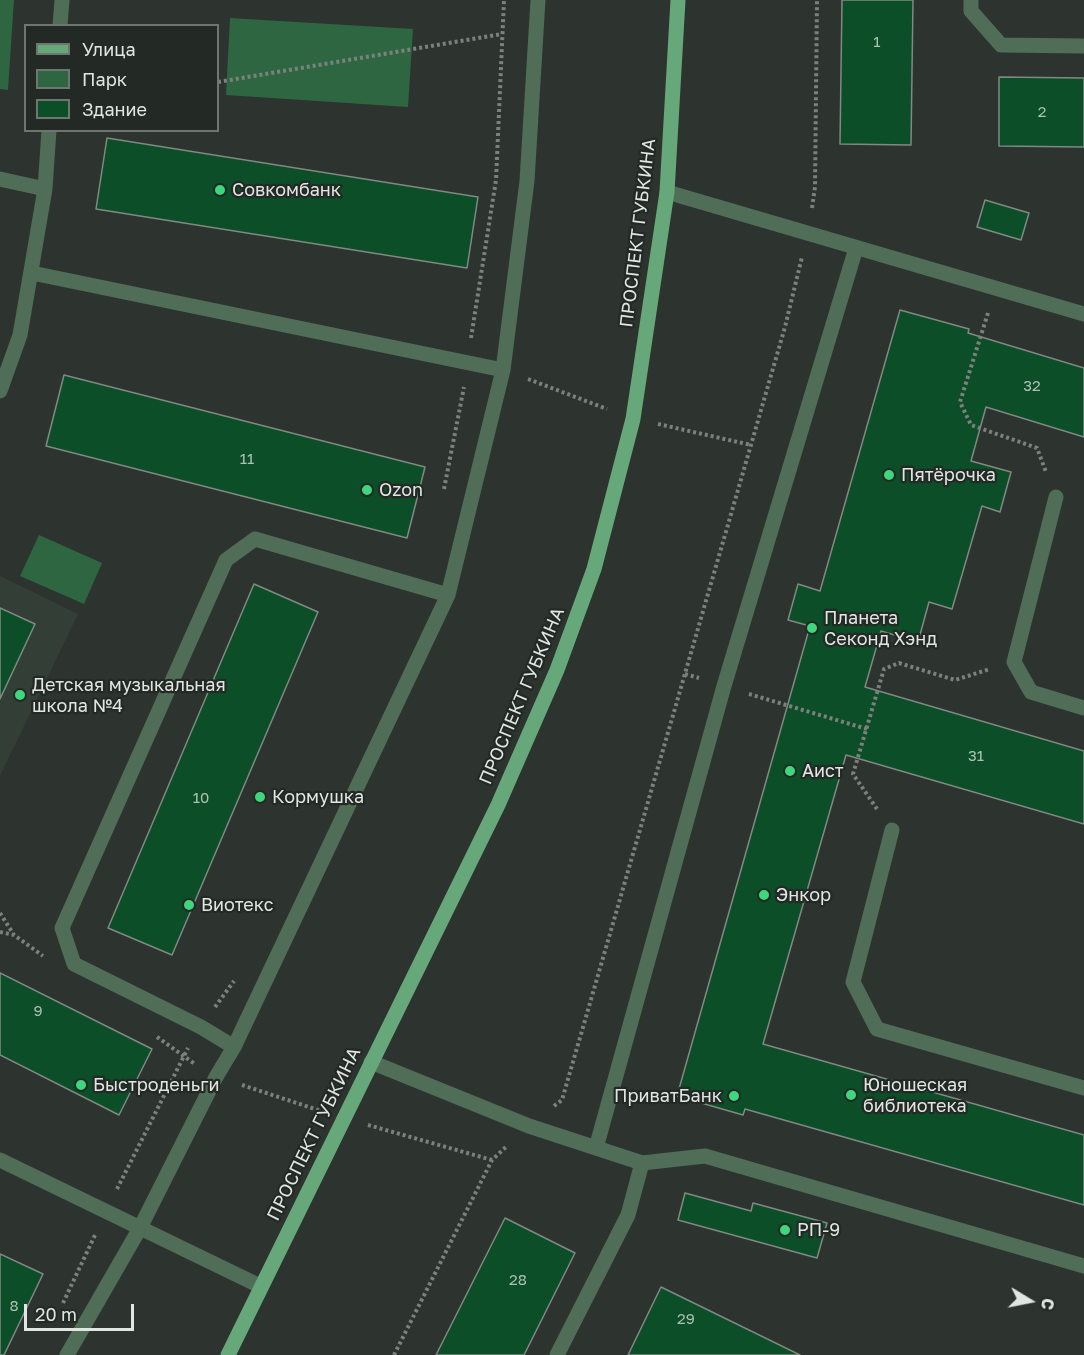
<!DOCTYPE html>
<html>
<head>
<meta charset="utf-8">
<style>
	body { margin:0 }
	#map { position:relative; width:1084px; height:1355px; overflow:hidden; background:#2d332e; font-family:"Golos Text",sans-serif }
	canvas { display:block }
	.legend { position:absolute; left:24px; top:24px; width:195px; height:108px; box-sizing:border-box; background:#232925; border:2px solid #6f7571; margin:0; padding:8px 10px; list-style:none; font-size:18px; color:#e2e6e3 }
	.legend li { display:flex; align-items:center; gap:12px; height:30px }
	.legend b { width:30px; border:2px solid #6f7571 }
	.north { position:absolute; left:1000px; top:1271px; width:60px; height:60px; -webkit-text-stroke:4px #232925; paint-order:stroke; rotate:100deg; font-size:16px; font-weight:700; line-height:24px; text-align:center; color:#e2e6e3 }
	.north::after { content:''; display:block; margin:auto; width:21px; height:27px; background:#e2e6e3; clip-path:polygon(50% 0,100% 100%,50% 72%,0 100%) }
	.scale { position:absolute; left:24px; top:1304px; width:110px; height:27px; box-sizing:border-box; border:3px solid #e2e6e3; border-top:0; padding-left:8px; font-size:18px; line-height:21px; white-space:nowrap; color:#e2e6e3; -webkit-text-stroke:4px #232925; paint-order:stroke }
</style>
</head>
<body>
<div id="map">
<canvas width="1084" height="1355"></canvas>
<ul class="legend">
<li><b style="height:8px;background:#67a87a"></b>Улица</li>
<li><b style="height:16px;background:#2e6641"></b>Парк</li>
<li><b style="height:16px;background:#0b4e28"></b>Здание</li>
</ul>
<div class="north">С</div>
<div class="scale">20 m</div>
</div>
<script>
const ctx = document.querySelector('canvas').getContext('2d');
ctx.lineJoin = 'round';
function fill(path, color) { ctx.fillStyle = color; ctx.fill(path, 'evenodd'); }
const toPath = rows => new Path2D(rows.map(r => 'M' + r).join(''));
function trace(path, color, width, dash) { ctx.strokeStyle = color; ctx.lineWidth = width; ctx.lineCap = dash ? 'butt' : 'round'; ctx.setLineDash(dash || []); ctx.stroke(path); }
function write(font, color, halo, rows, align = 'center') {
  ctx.font = font + ' "Golos Text",sans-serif'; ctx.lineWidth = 4.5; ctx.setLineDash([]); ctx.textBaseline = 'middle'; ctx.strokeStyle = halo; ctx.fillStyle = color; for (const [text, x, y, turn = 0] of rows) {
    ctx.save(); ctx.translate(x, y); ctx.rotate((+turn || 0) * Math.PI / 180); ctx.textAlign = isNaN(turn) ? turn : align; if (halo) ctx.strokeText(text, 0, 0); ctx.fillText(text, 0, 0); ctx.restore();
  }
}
fill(toPath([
	[0,576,78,614,0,776]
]), '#333f36');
fill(toPath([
	[0,0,14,0,8,90,0,89],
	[230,18,413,29,408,107,226,95],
	[39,535,102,563,84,604,20,576]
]), '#2e6641');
const building = toPath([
	[842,0,913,0,911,145,840,144,842,0],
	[999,77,1084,78,1084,147,999,146,999,77],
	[107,138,478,197,467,268,96,209,107,138],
	[985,200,1029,213,1021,240,977,227,985,200],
	[900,310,969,329,968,333,1084,368,1084,437,986,407,971,461,1011,472,1000,512,982,506,952,609,929,602,918,642,881,631,865,687,1084,751,1084,824,846,755,763,1044,1084,1135,1084,1205,745,1109,743,1115,677,1096,810,626,788,620,798,584,820,591,900,310],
	[64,375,425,467,407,538,46,446,64,375],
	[254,584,318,612,172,955,108,928,254,584],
	[0,608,35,624,0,699,0,608],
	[0,973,152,1049,119,1115,0,1055,0,973],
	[685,1193,751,1211,753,1203,827,1223,817,1258,678,1220,685,1193],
	[505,1218,575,1253,524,1355,436,1355,505,1218],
	[0,1254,43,1274,4,1355,0,1355,0,1254],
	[661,1287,800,1355,628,1355,661,1287]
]);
fill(building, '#0b4e28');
trace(building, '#818983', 1.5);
trace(toPath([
	[218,82,502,34],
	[812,208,815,187,817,0],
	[988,313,960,402,971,425,1037,448,1046,472],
	[471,338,496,180,504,0],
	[528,379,607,409],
	[658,424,751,445],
	[444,489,464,387],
	[685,674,699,678],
	[749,694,867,729],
	[877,809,853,774,884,669,899,663,955,680,990,669],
	[0,913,14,935],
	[0,932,14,935,43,956],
	[215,1007,234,981],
	[157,1037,195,1064],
	[242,1085,321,1111],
	[554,1106,562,1100,785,327,802,257],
	[368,1125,492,1160],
	[117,1189,188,1048],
	[63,1303,96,1233],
	[394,1355,492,1160,507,1146]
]), '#7c817d', 4, [3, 3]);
trace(toPath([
	[971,0,971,11,1001,45,1084,46],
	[60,26,62,0],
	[0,179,45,189],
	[667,192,1084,314],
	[32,273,503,370],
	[0,391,20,335,45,189,49,130],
	[1056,497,1014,662,1031,692,1084,708],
	[892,830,853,982,877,1029,1084,1088],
	[234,1047,201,1027,74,964,62,928,226,560,255,539,448,595],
	[371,1062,529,1126,642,1163,705,1156,1084,1266],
	[596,1148,724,686,856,248],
	[0,1160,260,1286],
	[67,1355,140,1228,216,1077,234,1047,448,595,503,370,527,181,538,0],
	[557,1355,628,1215,642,1163]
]), '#4f6d57', 15);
trace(toPath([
	[228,1355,498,805,557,670,594,569,633,419,667,192,678,0]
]), '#67a87a', 15);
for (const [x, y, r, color] of [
	[220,190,6,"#3ed77d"],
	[889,475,6,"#3ed77d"],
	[367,490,6,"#3ed77d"],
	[812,628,6,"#3ed77d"],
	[20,695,6,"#3ed77d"],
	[790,771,6,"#3ed77d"],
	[260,797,6,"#3ed77d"],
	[764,895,6,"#3ed77d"],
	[189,905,6,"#3ed77d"],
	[81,1085,6,"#3ed77d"],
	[851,1095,6,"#3ed77d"],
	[734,1096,6,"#3ed77d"],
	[785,1230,6,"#3ed77d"]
]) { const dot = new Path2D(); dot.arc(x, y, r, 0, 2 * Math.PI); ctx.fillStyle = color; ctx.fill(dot); trace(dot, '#232925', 2); }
write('15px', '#acc0b4', null, [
	["1",877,42],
	["2",1042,112],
	["32",1032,386],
	["11",247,459],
	["31",976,756],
	["10",201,798],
	["9",38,1011],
	["28",518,1280],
	["8",14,1306],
	["29",686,1319]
]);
write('18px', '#e2e6e3', '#232925', [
	["Совкомбанк",232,190],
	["Пятёрочка",901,475],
	["Ozon",379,490],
	["Планета",824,618],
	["Секонд Хэнд",824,639],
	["Детская музыкальная",32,685],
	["школа №4",32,706],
	["Аист",802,771],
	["Кормушка",272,797],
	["Энкор",776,895],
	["Виотекс",201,905],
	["Быстроденьги",93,1085],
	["Юношеская",863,1085],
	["библиотека",863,1106],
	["ПриватБанк",722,1096,"right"],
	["РП-9",797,1230]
], 'left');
write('18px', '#e2e6e3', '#232925', [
	["ПРОСПЕКТ ГУБКИНА",638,233,-83],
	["ПРОСПЕКТ ГУБКИНА",522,696,-67],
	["ПРОСПЕКТ ГУБКИНА",314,1134,-64]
]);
</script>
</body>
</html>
